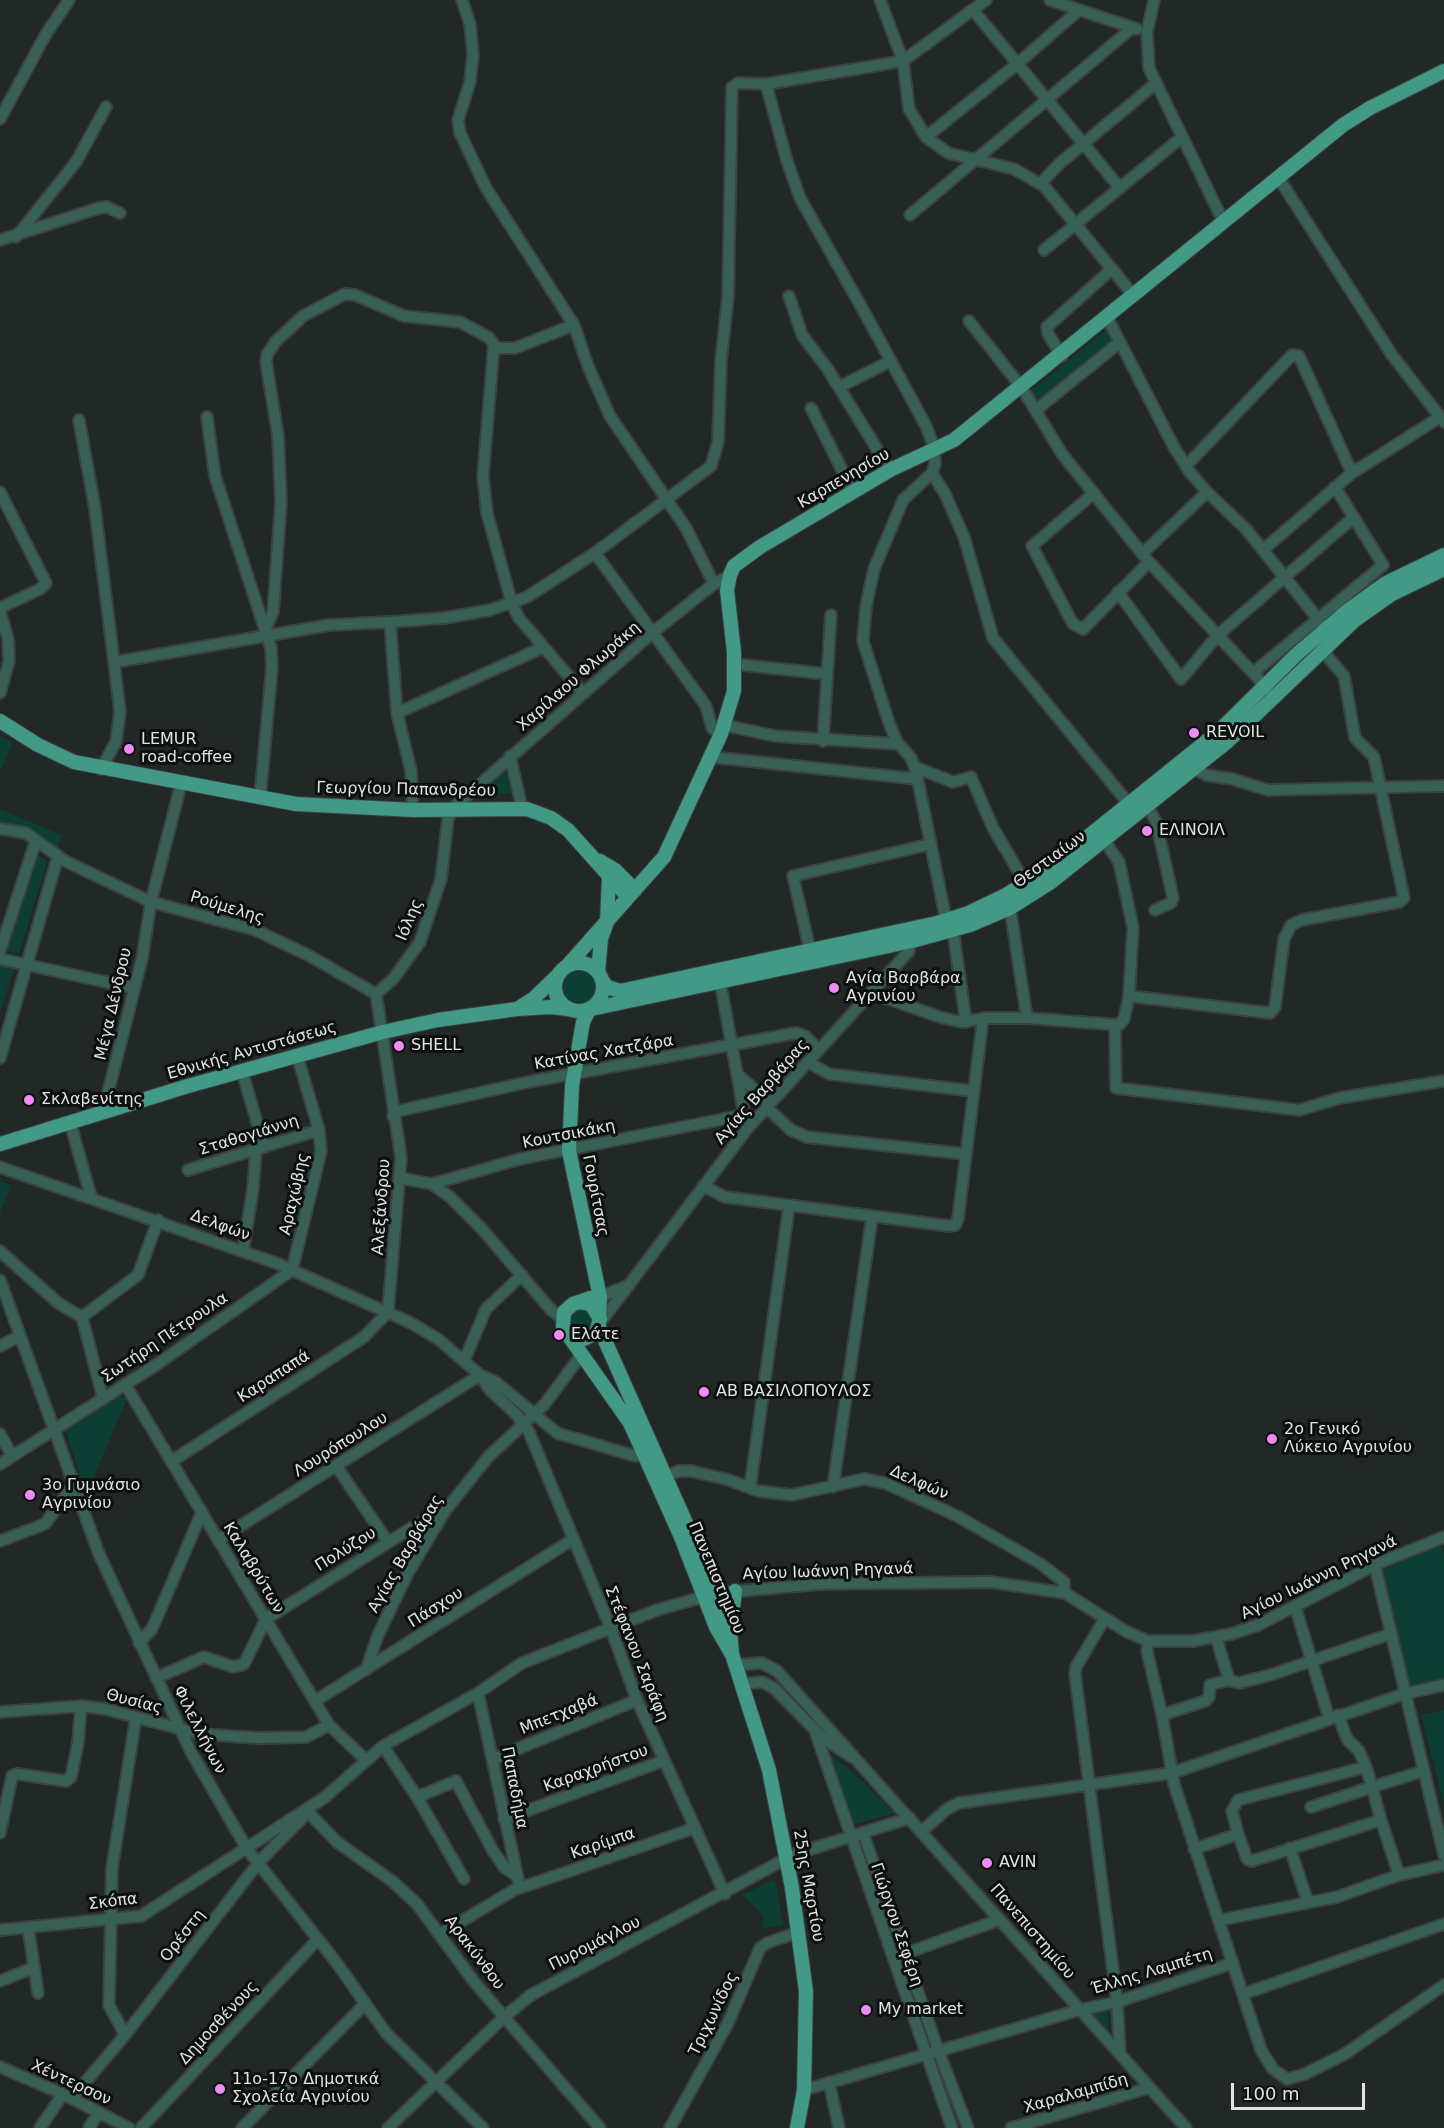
<!DOCTYPE html>
<html>
<head>
<meta charset="utf-8">
<style>
	body { margin:0 }
	#map { position:relative; width:1444px; height:2128px; overflow:hidden; background:#212826; font-family:"DejaVu Sans",sans-serif }
	canvas { display:block }
	.scale { position:absolute; left:1231px; top:2083px; width:134px; height:27px; box-sizing:border-box; border:3px solid #dfe3e2; border-top:0; padding-left:8px; font-size:18px; line-height:21px; white-space:nowrap; color:#dfe3e2; -webkit-text-stroke:4px #0d100f; paint-order:stroke }
</style>
</head>
<body>
<div id="map">
<canvas width="1444" height="2128"></canvas>
<div class="scale">100 m</div>
</div>
<script>
const ctx = document.querySelector('canvas').getContext('2d');
ctx.lineJoin = 'round';
function fill(path, color) { ctx.fillStyle = color; ctx.fill(path, 'evenodd'); }
const toPath = rows => new Path2D(rows.map(r => 'M' + r).join(''));
function trace(path, color, width, dash) { ctx.strokeStyle = color; ctx.lineWidth = width; ctx.lineCap = dash ? 'butt' : 'round'; ctx.setLineDash(dash || []); ctx.stroke(path); }
function write(font, color, halo, rows, align = 'center') {
  ctx.font = font + ' "DejaVu Sans",sans-serif'; ctx.lineWidth = 6; ctx.setLineDash([]); ctx.textBaseline = 'middle'; ctx.strokeStyle = halo; ctx.fillStyle = color; for (const [text, x, y, turn = 0] of rows) {
    ctx.save(); ctx.translate(x, y); ctx.rotate((+turn || 0) * Math.PI / 180); ctx.textAlign = isNaN(turn) ? turn : align; if (halo) ctx.strokeText(text, 0, 0); ctx.fillText(text, 0, 0); ctx.restore();
  }
}
fill(toPath([
	[1106,330,1112,340,1037,403,1030,392],
	[0,735,13,743,0,771],
	[505,768,511,793,476,794],
	[0,809,61,835,58,848,54,849,34,833,0,825],
	[35,851,47,862,19,954,5,950],
	[0,964,15,967,0,1011],
	'558 987a20 20 0 1 1 40 0a20 20 0 1 1-40 0Z',
	[0,1181,11,1185,0,1213],
	'569 1321a12 12 0 1 1 24 0a12 12 0 1 1-24 0Z',
	[117,1395,127,1399,86,1495,65,1428],
	[1441,1544,1444,1556,1444,1681,1410,1690,1383,1570],
	[1444,1710,1444,1804,1421,1715],
	[825,1750,864,1782,894,1813,852,1825],
	[775,1879,783,1925,761,1929,764,1916,742,1895],
	[1107,2009,1109,2031,1092,2013]
]), '#0d3e34');
const minor = toPath([
	[462,0,470,24,473,54,470,82,458,120,460,133,486,188,574,325],
	[880,0,903,61,909,109,926,137,948,153,1014,169,1044,186,1134,296],
	[1050,0,1137,29],
	[1154,0,1147,32,1149,68,1223,221],
	[973,10,1120,188],
	[766,84,787,161,800,198,867,317,926,426,934,447,935,464,932,473,903,500,874,569,866,606,863,641,889,723,897,742,911,758,916,771,946,920],
	[0,119,46,34,69,0],
	[926,137,1017,64,1079,10],
	[1278,177,1392,355,1444,422],
	[1041,183,1059,164,1155,84],
	[910,215,1132,28],
	[16,237,76,162,106,107],
	[0,240,99,208,107,207,120,213],
	[1044,250,1182,137],
	[789,296,802,335,827,368,890,470],
	[1108,319,1174,447,1189,471,1207,492,1246,529,1331,635],
	[969,321,1022,388,1062,454,1149,562,1269,690],
	[495,348,515,348,574,325,588,366,610,416,686,528,714,584],
	[1062,356,1048,334,1047,327,1112,269],
	[839,387,891,361],
	[811,408,853,492],
	[1036,410,1120,342],
	[207,417,215,476,271,648,272,667,260,798],
	[79,420,95,509,120,711,116,742,101,769],
	[1186,466,1292,355,1299,356,1352,473,1263,550],
	[932,473,945,494,964,537,993,638,1133,809],
	[1352,473,1440,417],
	[0,492,46,583,40,589,0,608],
	[1094,493,1032,546,1073,624,1083,629,1149,562],
	[595,553,706,706,712,728,721,734],
	[1142,554,1207,492],
	[1118,592,1181,679,1218,635,1354,517],
	[0,611,8,639,9,661,0,693],
	[266,628,273,612,281,502,278,435,266,362,267,355,275,342,303,316,345,294,355,295,404,316,460,322,488,337,494,344,483,476,487,513,512,604,519,618,583,693],
	[115,662,329,625,390,622],
	[734,664,827,674],
	[1253,673,1383,565,1335,487],
	[397,713,542,648],
	[724,725,775,736,898,744],
	[823,741,831,615],
	[510,756,522,808],
	[711,757,918,779],
	[915,767,953,782,971,777,993,828,1026,884],
	[1194,768,1206,775,1232,779,1268,790,1444,786],
	[1147,806,1156,821,1173,898,1171,903,1155,910],
	[413,810,411,771,397,713,390,622,444,618,490,610,527,597,595,553,711,466,718,442,721,360,728,297,732,87,738,83,766,84,903,61,986,0],
	[0,829,26,833,65,861,151,902,255,930,308,955,376,994],
	[1010,908,1027,1018],
	[953,930,966,1022],
	[810,950,793,876,931,844],
	[0,951,36,840],
	[0,959,134,988],
	[720,981,737,1074,770,1103],
	[874,991,883,997,940,1017,961,1022,987,1018,1027,1018,1119,1025,1124,1019,1129,996,1133,928,1119,862,1104,840],
	[376,994,393,979,420,942,441,879,448,818,453,808,651,634,711,586,730,575],
	[1129,996,1270,1013,1275,1007,1284,939,1291,925,1302,920,1399,902,1404,898,1374,757,1355,738,1344,676,1323,651],
	[1115,1027,1116,1088,1299,1110,1340,1098,1444,1081],
	[0,1058,58,856],
	[808,1062,829,1074,973,1091],
	[242,1071,264,1147],
	[737,1074,745,1120],
	[766,1107,791,1130,807,1137,966,1154],
	[103,1112,142,959,151,902,181,784],
	[393,1116,398,1111,528,1082,796,1033,805,1036,819,1050],
	[70,1122,91,1197],
	[0,1167,276,1263,411,1323,438,1339,480,1375,490,1390,517,1415,529,1432,611,1629,637,1700,725,1894],
	[188,1170,319,1130],
	[401,1178,432,1184,520,1159,744,1115],
	[432,1184,450,1197,482,1229,551,1310,563,1319],
	[703,1186,725,1197,949,1226,955,1225,958,1219,983,1018],
	[0,1251,58,1303,82,1317],
	[243,1251,253,1189,256,1149],
	[0,1280,99,1554,191,1752,247,1849,336,1962,386,2033,483,2128],
	[600,1297,627,1286],
	[600,1323,747,1129,909,951,911,935],
	[0,1346,20,1336],
	[464,1361,486,1309,522,1275],
	[480,1375,496,1382,557,1433,635,1456,650,1453],
	[125,1384,329,1725,365,1759],
	[103,1398,82,1317,138,1275,158,1220],
	[0,1434,12,1456],
	[172,1461,364,1337,388,1312,401,1157,376,994],
	[0,1464,156,1365,292,1270,321,1151,319,1130,297,1055],
	[336,1466,388,1542],
	[666,1476,679,1471,691,1471,729,1480,758,1491,792,1495,864,1479,885,1483,957,1516,1041,1564,1064,1582,1065,1593],
	[833,1487,872,1217],
	[750,1488,789,1206],
	[218,1540,480,1375],
	[0,1541,45,1524,73,1485],
	[1375,1566,1444,1855],
	[1295,1606,1329,1718],
	[1105,1618,1076,1667,1075,1674,1117,2002,1120,2054],
	[1216,1637,1229,1680],
	[1148,1641,1147,1651,1162,1715,1174,1784,1261,2050,1273,2069,1287,2079,1305,2074,1345,2054,1444,1985],
	[139,1643,152,1629,202,1512],
	[736,1665,762,1663,777,1671,1186,2128],
	[366,1670,378,1635,408,1573,445,1511,489,1456,544,1405,582,1354],
	[156,1678,204,1657,234,1667,244,1664,266,1619,421,1522,445,1512],
	[742,1684,762,1682,774,1688,823,1738,852,1757],
	[478,1693,520,1888],
	[315,1701,572,1540],
	[0,1712,81,1706,105,1709,200,1734,259,1738,306,1737,329,1725],
	[1162,1715,1205,1701,1209,1697,1210,1685,1229,1680,1239,1683,1270,1675,1390,1634],
	[1338,1715,1347,1739,1359,1751,1366,1767],
	[815,1731,952,2128],
	[383,1746,417,1797,464,1879],
	[493,1759,637,1700],
	[417,1797,456,1781,493,1851,505,1868,517,1876],
	[1311,1807,1372,1787,1381,1820],
	[308,1812,337,1842,392,1881,417,1904,475,1983,600,2128],
	[504,1819,663,1761],
	[922,1831,947,1809,959,1803,1172,1773,1404,1694,1444,1685],
	[0,1833,12,1776,17,1774,66,1781,71,1777,78,1743,81,1706],
	[863,1833,938,2050,968,2128],
	[1238,1834,1247,1859,1252,1861,1381,1820,1399,1875],
	[1290,1848,1308,1903],
	[1194,1849,1238,1834,1232,1811,1238,1800,1366,1767,1372,1787,1423,1771],
	[1220,1920,1337,1897,1399,1875,1444,1865],
	[28,1927,38,1993],
	[0,1930,141,1916,324,1798,383,1746,478,1693,522,1663,657,1610,717,1593,819,1584,990,1582,1065,1593,1127,1632,1148,1641,1193,1641,1231,1634,1258,1625,1379,1563,1444,1537],
	[440,1934,514,1890,695,1828],
	[898,1956,999,1920],
	[0,1981,33,1968],
	[1243,1994,1444,1924],
	[125,2035,109,2005,112,1868,136,1717],
	[0,2067,63,2094,129,2128],
	[829,2082,839,2128],
	[804,2090,1079,2010,1117,2002,1233,1963],
	[72,2098,125,2035,259,1862,302,1818],
	[40,2128,63,2094],
	[89,2128,99,2112],
	[141,2128,318,1939],
	[242,2128,365,2004],
	[388,2128,504,2017,531,1995,795,1854,910,1818],
	[670,2128,728,2023,760,1948,767,1943,799,1932],
	[1011,2128,1149,2088]
]);
const major = toPath([
	[0,721,38,745,74,762,296,804,413,810,527,809,551,818,568,830,628,897],
	[600,861,615,870,635,890],
	'555 987a24 24 0 1 1 48 0a24 24 0 1 1-48 0Z',
	[568,965,664,857,721,734,734,691,734,652,727,590,730,575,734,566,760,547,890,470,954,440,1343,125,1370,108,1444,71],
	[598,972,601,939,607,922,609,877],
	[602,980,607,987,620,991,937,923,966,914,1006,895,1049,868,1218,732,1297,654,1347,611,1386,583,1444,555],
	[519,1008,533,999,557,976],
	[591,1009,912,941,970,925,1010,908,1051,882,1227,742,1355,620,1392,594,1444,569],
	[589,1010,583,1022,572,1086,569,1151,600,1297,599,1314],
	[0,1144,188,1086,383,1032,438,1020,517,1009,551,1007,568,1009],
	[579,1302,591,1304,600,1319,596,1333,584,1339,577,1339,566,1332,563,1326,564,1312,573,1304,579,1302,590,1298,600,1297],
	[599,1327,722,1604,730,1630,732,1654,769,1770,792,1888,806,1991,804,2090,797,2128],
	[566,1332,630,1423,681,1537,716,1627,731,1653],
	[731,1624,735,1591]
]);
trace(minor, '#3c4240', 14);
trace(major, '#3c4240', 16);
trace(minor, '#396056', 10);
trace(major, '#429985', 14);
for (const [x, y, r, color] of [
	[1194,733,6,"#ee8bf7"],
	[129,749,6,"#ee8bf7"],
	[1147,831,6,"#ee8bf7"],
	[834,988,6,"#ee8bf7"],
	[399,1046,6,"#ee8bf7"],
	[29,1100,6,"#ee8bf7"],
	[559,1335,6,"#ee8bf7"],
	[704,1392,6,"#ee8bf7"],
	[1272,1439,6,"#ee8bf7"],
	[30,1495,6,"#ee8bf7"],
	[987,1863,6,"#ee8bf7"],
	[866,2010,6,"#ee8bf7"],
	[220,2089,6,"#ee8bf7"]
]) { const dot = new Path2D(); dot.arc(x, y, r, 0, 2 * Math.PI); ctx.fillStyle = color; ctx.fill(dot); trace(dot, '#0d100f', 2); }
write('16px', '#dfe3e2', '#0d100f', [
	["Καρπενησίου",844,479,-30],
	["Χαρίλαου Φλωράκη",579,677,-41],
	["Γεωργίου Παπανδρέου",406,790,1],
	["Θεστιαίων",1050,860,-36],
	["Ρούμελης",227,908,17],
	["Ιόλης",410,920,-67],
	["Μέγα Δένδρου",114,1004,-77],
	["Εθνικής Αντιστάσεως",252,1051,-16],
	["Κατίνας Χατζάρα",604,1053,-10],
	["Αγίας Βαρβάρας",762,1092,-49],
	["Κουτσικάκη",569,1135,-11],
	["Σταθογιάννη",249,1136,-17],
	["Αραχώβης",295,1194,-77],
	["Γουρίτσας",595,1196,79],
	["Αλεξάνδρου",382,1207,-86],
	["Δελφών",220,1226,20],
	["Σωτήρη Πέτρουλα",165,1338,-34],
	["Καραπαπά",274,1377,-33],
	["Λουρόπουλου",341,1445,-32],
	["Δελφών",919,1483,24],
	["Πολύζου",346,1550,-32],
	["Αγίας Βαρβάρας",406,1554,-60],
	["Καλαβρύτων",253,1568,59],
	["Αγίου Ιωάννη Ρηγανά",828,1572,-2],
	["Πανεπιστημίου",716,1578,67],
	["Αγίου Ιωάννη Ρηγανά",1319,1578,-26],
	["Πάσχου",436,1608,-32],
	["Στέφανου Σαράφη",636,1654,68],
	["Θυσίας",134,1702,14],
	["Μπετχαβά",559,1715,-22],
	["Φιλελλήνων",199,1730,63],
	["Καραχρήστου",596,1769,-20],
	["Παπαδήμα",514,1788,79],
	["Καρίμπα",603,1844,-19],
	["25ης Μαρτίου",808,1886,80],
	["Σκόπα",113,1902,-7],
	["Γιώργου Σεφέρη",896,1925,71],
	["Πανεπιστημίου",1032,1932,49],
	["Ορέστη",183,1936,-52],
	["Πυρομάγλου",595,1944,-27],
	["Αρακύνθου",474,1953,53],
	["Έλλης Λαμπέτη",1152,1972,-17],
	["Τριχωνίδος",714,2014,-64],
	["Δημοσθένους",219,2023,-47],
	["Χέντερσον",71,2083,25],
	["Χαραλαμπίδη",1076,2094,-16]
]);
write('16px', '#dfe3e2', '#0d100f', [
	["REVOIL",1206,733],
	["LEMUR",141,740],
	["road-coffee",141,758],
	["ΕΛΙΝΟΙΛ",1159,831],
	["Αγία Βαρβάρα",846,979],
	["Αγρινίου",846,997],
	["SHELL",411,1046],
	["Σκλαβενίτης",41,1100],
	["Ελάτε",571,1335],
	["ΑΒ ΒΑΣΙΛΟΠΟΥΛΟΣ",716,1392],
	["2ο Γενικό",1284,1430],
	["Λύκειο Αγρινίου",1284,1448],
	["3ο Γυμνάσιο",42,1486],
	["Αγρινίου",42,1504],
	["AVIN",999,1863],
	["My market",878,2010],
	["11ο-17ο Δημοτικά",232,2080],
	["Σχολεία Αγρινίου",232,2098]
], 'left');
</script>
</body>
</html>
